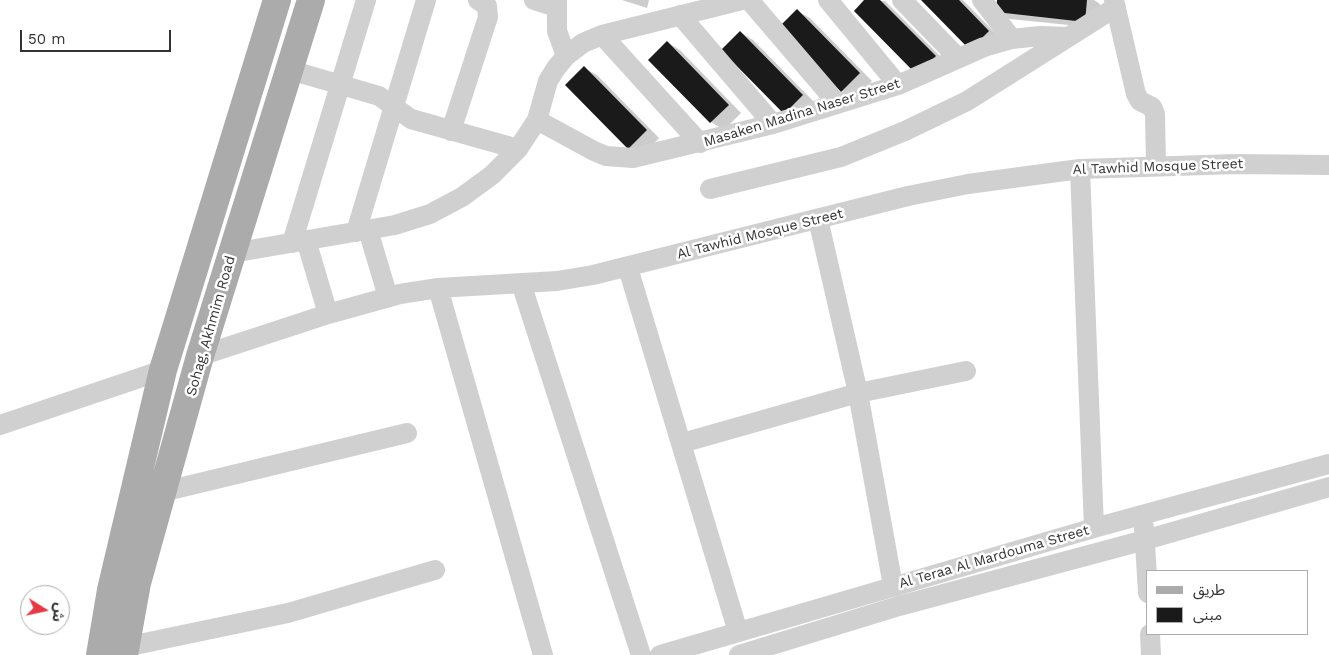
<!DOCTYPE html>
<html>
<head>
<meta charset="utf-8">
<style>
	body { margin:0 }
	#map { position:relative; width:1329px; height:655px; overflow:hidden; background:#fff; font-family:"Work Sans","Noto Sans Arabic",sans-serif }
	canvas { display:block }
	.legend { position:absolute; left:1146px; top:570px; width:162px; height:65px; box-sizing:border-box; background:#fff; border:1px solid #adadad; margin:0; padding:6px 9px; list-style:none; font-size:15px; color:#333 }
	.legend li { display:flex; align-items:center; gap:10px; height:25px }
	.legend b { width:25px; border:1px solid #adadad }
	.north { position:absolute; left:20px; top:585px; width:50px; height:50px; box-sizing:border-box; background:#fff; border:1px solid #adadad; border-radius:50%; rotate:100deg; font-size:14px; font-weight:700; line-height:20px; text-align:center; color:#333 }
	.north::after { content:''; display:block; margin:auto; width:18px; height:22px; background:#e63946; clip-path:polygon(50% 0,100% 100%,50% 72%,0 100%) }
	.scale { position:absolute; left:20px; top:30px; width:151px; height:22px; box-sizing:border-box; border:2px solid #333; border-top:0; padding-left:6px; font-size:15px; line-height:18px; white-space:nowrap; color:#333; -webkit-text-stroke:4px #fff; paint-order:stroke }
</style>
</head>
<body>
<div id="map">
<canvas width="1329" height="655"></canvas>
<ul class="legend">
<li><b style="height:6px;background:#ababab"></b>طريق</li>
<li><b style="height:14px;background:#1a1a1a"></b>مبنى</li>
</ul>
<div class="north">ش</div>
<div class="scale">50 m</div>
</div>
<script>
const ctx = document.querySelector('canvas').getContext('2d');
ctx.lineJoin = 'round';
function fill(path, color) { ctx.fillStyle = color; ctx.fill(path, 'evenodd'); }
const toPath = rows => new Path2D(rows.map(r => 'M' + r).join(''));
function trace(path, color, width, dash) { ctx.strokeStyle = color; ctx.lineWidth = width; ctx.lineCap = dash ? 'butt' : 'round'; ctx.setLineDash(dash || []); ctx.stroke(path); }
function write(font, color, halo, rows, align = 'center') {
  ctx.font = font + ' "Work Sans",sans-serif'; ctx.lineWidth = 5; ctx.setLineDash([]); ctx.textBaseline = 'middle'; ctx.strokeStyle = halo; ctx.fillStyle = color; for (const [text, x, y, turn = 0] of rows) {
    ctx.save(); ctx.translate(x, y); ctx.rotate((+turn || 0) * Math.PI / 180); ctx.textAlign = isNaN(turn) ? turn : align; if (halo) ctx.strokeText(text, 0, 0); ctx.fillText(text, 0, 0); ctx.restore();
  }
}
fill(toPath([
	[622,0,649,0,647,8],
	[866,0,885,1,948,64,917,74],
	[923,0,963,0,1001,39,984,56],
	[999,0,1094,0,1100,4,1098,28,1010,19,997,12],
	[797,11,810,18,872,81,855,99,842,91,780,28],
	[740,32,753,40,815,103,785,113],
	[667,42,680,50,741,113,724,130,711,122,649,60],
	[584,68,597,75,659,138,642,156,629,148]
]), '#0003');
fill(toPath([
	[864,0,880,0,936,56,917,75,854,11],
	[921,0,959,0,989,31,970,50],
	[997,0,1087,0,1085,22,996,12],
	[797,9,860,73,841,92,778,28],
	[740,31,803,95,784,114,721,50],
	[667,41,729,105,710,123,648,60],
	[584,66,647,130,628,149,565,85]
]), '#1a1a1a');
trace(toPath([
	[534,0,556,7],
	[557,0,557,31,566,56],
	[749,0,838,104],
	[828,0,898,85],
	[902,0,958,58],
	[982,0,1012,39],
	[1114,0,1136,94,1140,101,1152,107,1155,114,1156,166],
	[680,15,773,124],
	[602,35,700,143],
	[290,70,379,96,411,119,518,149],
	[537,120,594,151,606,156,633,158,773,124,898,85,984,47,1012,39,1040,36,1069,37],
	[451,131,488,17,487,6,478,0],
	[1080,169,1094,528],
	[710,189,841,157,905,131,967,101,1116,7],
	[818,219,858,393,893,586],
	[368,230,388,297],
	[356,232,426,0],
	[306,240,328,314],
	[292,243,366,0],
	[232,253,395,225,430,214,462,197,492,175,518,149,537,120,548,81,556,68,566,56,583,43,602,35,742,0],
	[628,268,738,632],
	[521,283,641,655],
	[438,288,543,655],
	[200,356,328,314,400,294,438,288,557,281,593,275,908,196,968,184,1080,169,1237,164,1329,165],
	[0,425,163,370],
	[682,443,858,393,966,371],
	[162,492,407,433],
	[1144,527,1148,593],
	[1150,634,1151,655],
	[125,647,288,613,435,570],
	[660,655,1094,528,1329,464],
	[739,655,899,606,1145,540,1329,487]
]), '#d0d0d0', 20);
trace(toPath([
	[100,655,111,590,163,370,277,0],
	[124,655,137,583,200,356,311,0]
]), '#ababab', 28);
write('14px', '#333', '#fff', [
	["Masaken Madina Naser Street",802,113,-17],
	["Al Tawhid Mosque Street",1158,167,-2],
	["Al Tawhid Mosque Street",760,234,-14],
	["Sohag, Akhmim Road",211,326,-74],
	["Al Teraa Al Mardouma Street",994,557,-16]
]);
</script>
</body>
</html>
